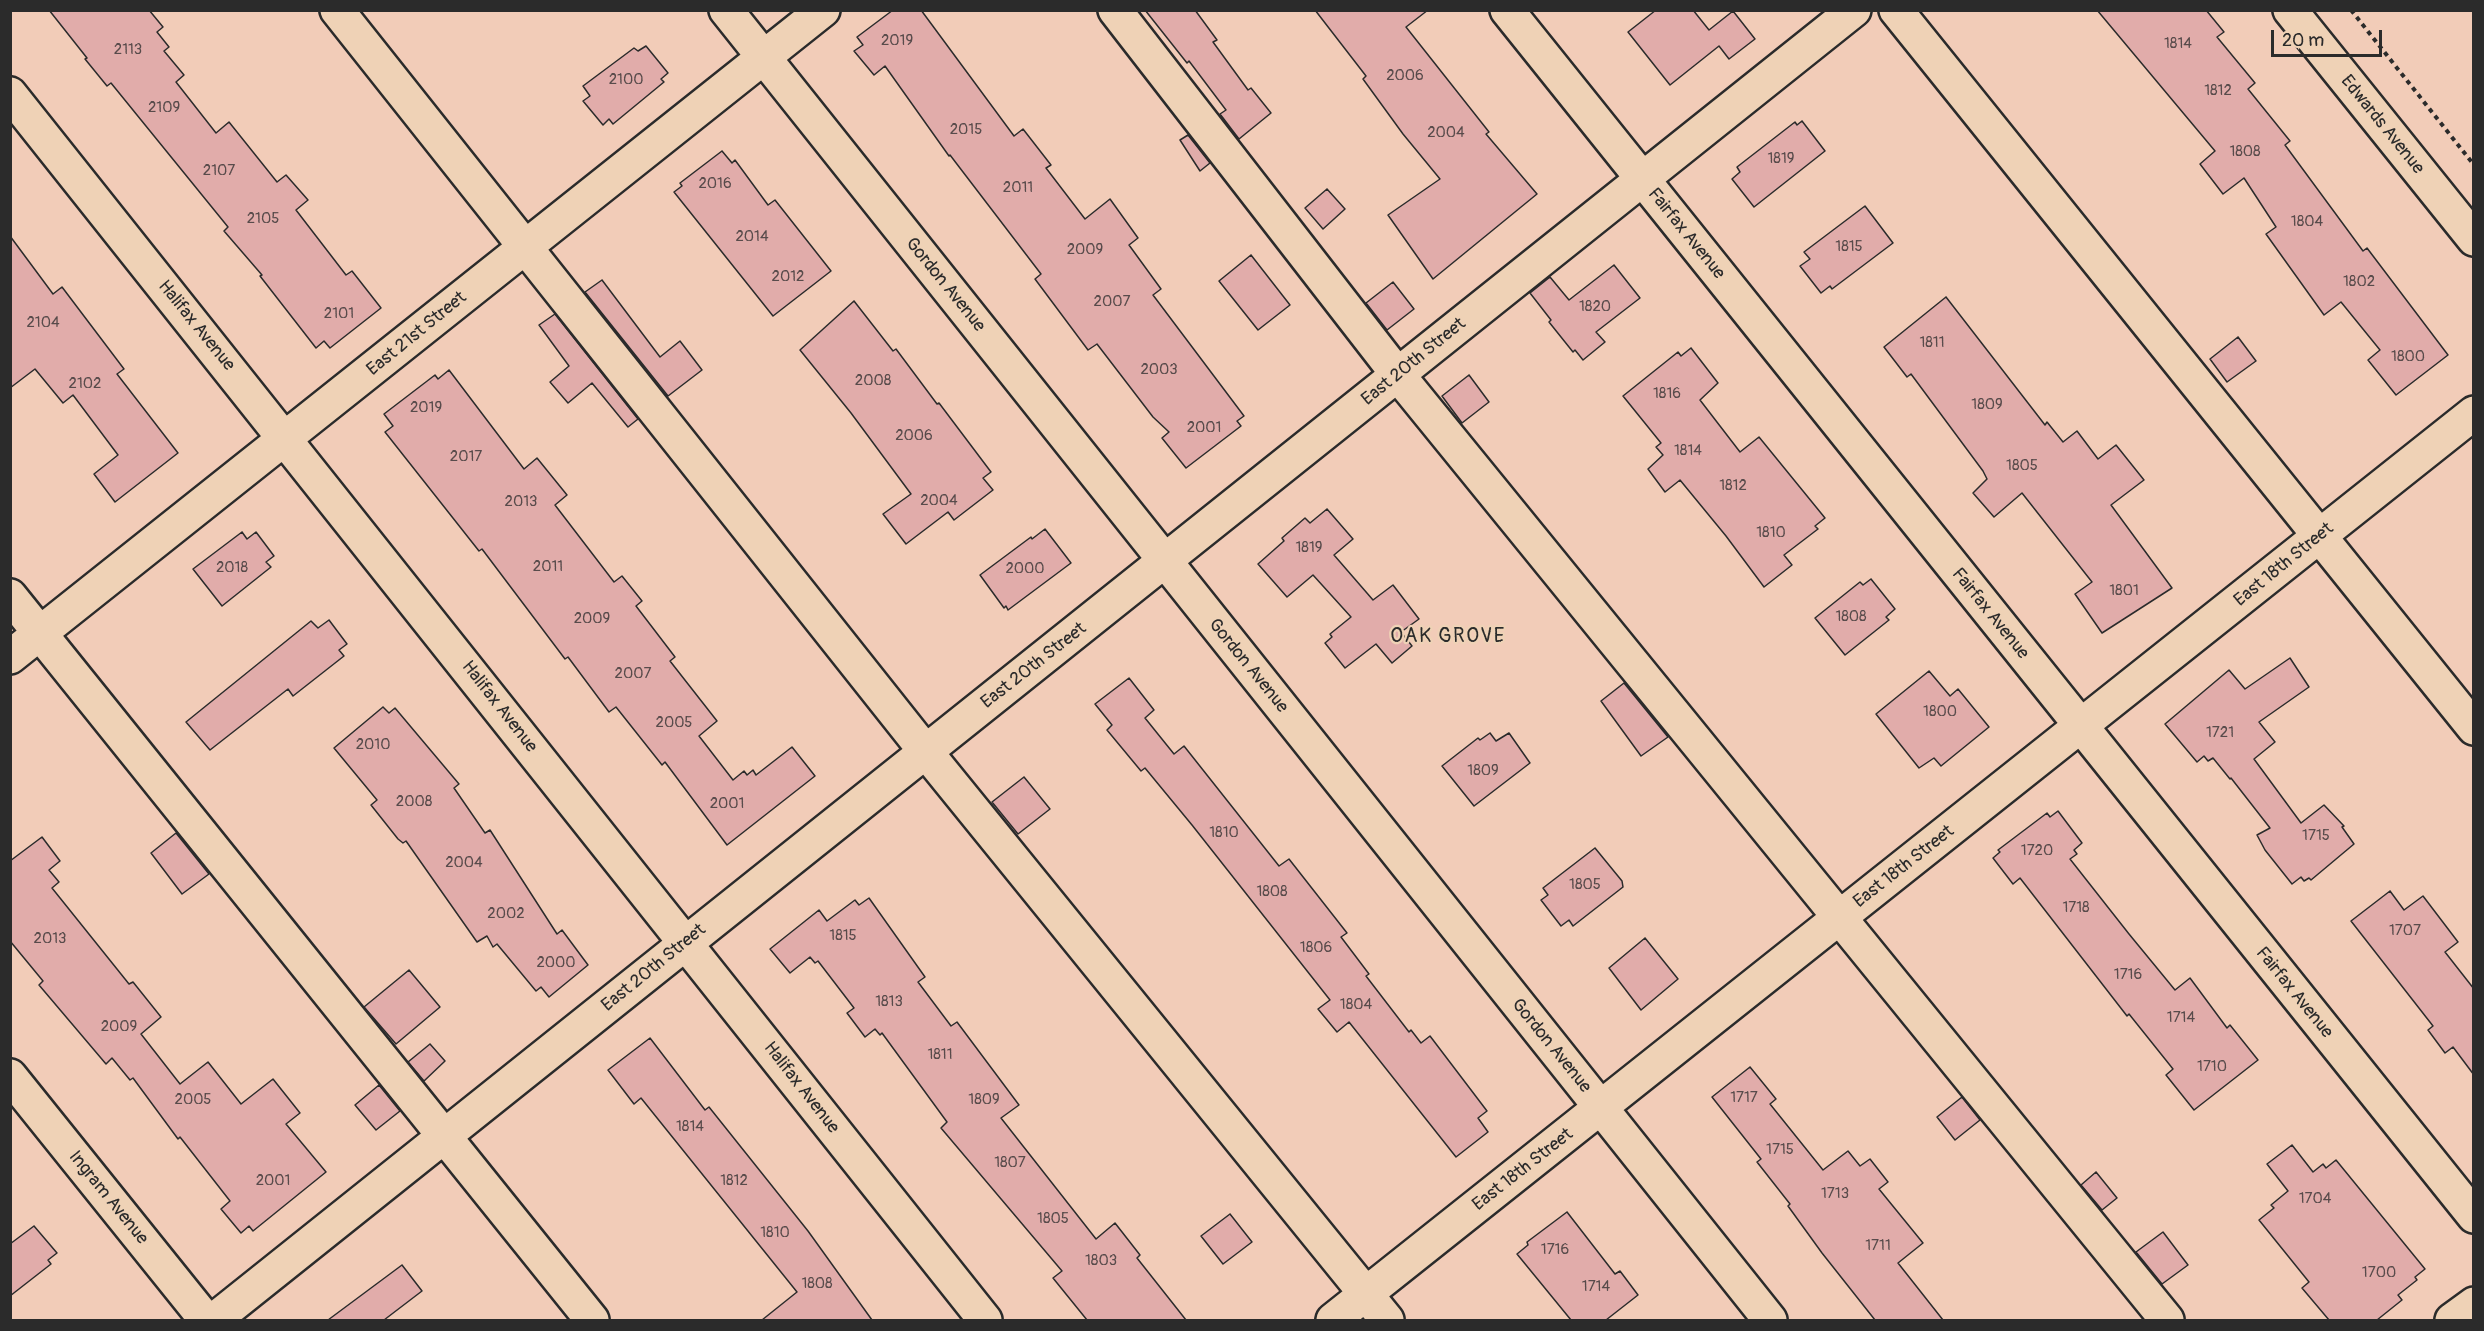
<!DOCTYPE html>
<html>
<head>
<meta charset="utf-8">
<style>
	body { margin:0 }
	#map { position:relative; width:2484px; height:1331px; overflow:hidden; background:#f2ccb8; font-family:Pangolin,sans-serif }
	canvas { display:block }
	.frame { position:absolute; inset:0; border:12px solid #2b2b2b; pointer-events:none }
	.scale { position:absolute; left:2271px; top:30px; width:111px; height:27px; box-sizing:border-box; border:3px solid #2b2b2b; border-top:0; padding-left:8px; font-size:18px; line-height:21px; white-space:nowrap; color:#2b2b2b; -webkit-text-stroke:4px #efd2b6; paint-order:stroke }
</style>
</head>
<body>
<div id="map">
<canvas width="2484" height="1331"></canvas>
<div class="frame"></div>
<div class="scale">20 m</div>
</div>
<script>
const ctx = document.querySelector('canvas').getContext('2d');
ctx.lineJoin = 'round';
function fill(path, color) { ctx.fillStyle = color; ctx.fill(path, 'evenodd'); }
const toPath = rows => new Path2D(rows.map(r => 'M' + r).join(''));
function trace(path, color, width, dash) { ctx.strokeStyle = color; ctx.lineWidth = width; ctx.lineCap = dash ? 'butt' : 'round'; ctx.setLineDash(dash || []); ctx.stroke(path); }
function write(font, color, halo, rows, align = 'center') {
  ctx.font = font + ' Pangolin,sans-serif'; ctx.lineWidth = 4.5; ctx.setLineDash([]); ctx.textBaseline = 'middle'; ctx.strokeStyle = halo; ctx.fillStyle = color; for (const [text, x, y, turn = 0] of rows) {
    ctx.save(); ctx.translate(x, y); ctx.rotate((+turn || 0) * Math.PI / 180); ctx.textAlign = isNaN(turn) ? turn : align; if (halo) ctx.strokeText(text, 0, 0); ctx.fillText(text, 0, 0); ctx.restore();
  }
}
const building = toPath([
	[49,10,149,10,163,27,157,32,169,47,164,51,184,75,176,82,216,133,229,122,277,182,286,175,308,200,296,210,346,275,352,271,381,308,330,348,324,341,316,348,260,276,262,275,224,231,228,227,111,83,107,86,85,59,87,58,49,10],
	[893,10,921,10,1014,136,1023,129,1051,165,1046,168,1085,219,1110,199,1138,238,1129,245,1161,289,1153,295,1244,416,1237,421,1241,426,1186,468,1162,438,1169,432,1153,417,1097,344,1088,350,1035,279,1041,274,950,155,949,156,885,66,874,75,854,51,863,45,857,37,893,10],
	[1145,10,1195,10,1217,40,1213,42,1248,90,1251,88,1271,113,1239,139,1220,114,1226,110,1189,61,1187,63,1145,10],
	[1315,10,1428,10,1406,27,1489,132,1486,134,1537,194,1433,279,1388,215,1440,179,1403,134,1363,79,1366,76,1315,10],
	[1656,10,1693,10,1709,30,1733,11,1755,39,1729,59,1719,46,1670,85,1628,32,1656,10],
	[2097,10,2206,10,2224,32,2217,37,2255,83,2248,89,2290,141,2285,145,2363,251,2367,248,2448,355,2396,395,2368,360,2380,350,2341,302,2324,315,2266,234,2276,227,2244,178,2223,194,2200,164,2215,151,2097,10],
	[646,46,668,73,661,79,664,82,613,124,609,119,603,125,583,101,590,96,583,86,634,48,638,51,646,46],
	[1802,121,1825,151,1754,207,1732,179,1740,172,1737,167,1795,122,1797,125,1802,121],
	[1188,135,1210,163,1200,171,1180,140,1188,135],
	[722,151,732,163,735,160,768,205,775,200,831,271,773,316,674,192,682,186,680,183,722,151],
	[1327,189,1345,209,1323,229,1305,208,1327,189],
	[1865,206,1893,243,1832,289,1830,286,1821,293,1800,266,1810,259,1804,252,1865,206],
	[10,236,53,294,62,287,124,369,117,374,178,453,115,502,94,474,118,455,73,395,63,403,35,369,10,388,10,236],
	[1251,255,1290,305,1258,330,1219,281,1251,255],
	[1614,265,1640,298,1596,332,1605,342,1583,360,1575,350,1573,352,1549,322,1551,320,1530,293,1550,277,1569,300,1614,265],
	[602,280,660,357,680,341,702,370,668,396,585,292,602,280],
	[1393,282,1414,309,1387,330,1366,303,1393,282],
	[1946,297,2045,425,2047,422,2063,442,2077,431,2098,459,2116,445,2144,480,2111,505,2172,588,2102,633,2075,594,2092,582,2022,493,1994,517,1973,493,1987,479,1983,471,1911,374,1907,377,1884,347,1946,297],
	[854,301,893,351,896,349,937,404,939,403,991,472,983,478,993,490,954,520,948,512,906,544,883,514,911,494,851,413,800,350,854,301],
	[555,314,638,419,628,427,592,383,568,403,550,382,569,366,539,325,555,314],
	[2238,337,2256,361,2227,382,2210,359,2238,337],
	[1691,348,1718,383,1700,400,1740,452,1759,437,1825,518,1815,526,1818,529,1784,555,1792,565,1764,587,1726,536,1680,480,1665,492,1648,469,1663,455,1656,447,1661,443,1623,396,1678,352,1681,356,1691,348],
	[449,370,524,469,537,458,567,495,555,505,614,582,622,576,642,601,636,606,675,657,670,661,717,721,699,736,733,780,744,771,747,775,753,770,756,775,792,747,815,776,727,845,665,762,662,765,616,707,609,712,568,657,565,659,482,549,479,551,385,432,393,426,384,414,435,375,438,379,449,370],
	[1469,375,1489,402,1462,423,1442,396,1469,375],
	[1327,509,1353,539,1334,555,1373,600,1393,585,1419,619,1401,632,1412,646,1392,663,1376,644,1345,668,1325,643,1332,637,1330,634,1351,617,1313,575,1287,597,1258,564,1284,541,1282,538,1305,518,1310,523,1327,509],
	[1045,529,1071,563,1008,610,1006,606,1004,608,980,575,1031,537,1032,539,1045,529],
	[242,532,247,539,256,532,274,556,266,562,271,567,222,606,193,569,242,532],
	[1871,579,1895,609,1886,617,1889,620,1845,655,1815,618,1860,582,1863,585,1871,579],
	[329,620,347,644,339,650,344,656,293,696,288,689,210,750,186,722,311,621,318,628,329,620],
	[2290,658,2309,687,2259,722,2275,742,2254,759,2301,823,2324,805,2344,826,2342,827,2354,844,2311,880,2309,878,2304,881,2301,877,2292,884,2265,850,2257,835,2270,828,2231,778,2230,779,2213,758,2208,761,2204,756,2197,762,2165,724,2229,670,2245,689,2290,658],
	[1929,671,1950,696,1958,689,1989,727,1941,766,1934,758,1919,768,1876,714,1929,671],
	[1129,678,1154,710,1145,718,1174,754,1184,746,1279,866,1289,859,1347,933,1341,937,1369,974,1366,976,1409,1032,1411,1030,1421,1043,1430,1036,1487,1111,1478,1118,1488,1132,1456,1157,1349,1022,1337,1032,1318,1009,1330,1000,1192,825,1145,768,1141,771,1107,730,1112,725,1095,704,1129,678],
	[1624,683,1668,737,1641,756,1601,701,1624,683],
	[383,707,389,713,395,708,459,784,454,788,485,833,490,830,557,934,562,930,588,965,549,997,541,987,536,991,497,944,493,947,487,936,477,942,406,841,403,843,398,839,371,805,377,800,334,748,383,707],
	[1490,733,1496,741,1509,733,1530,763,1474,806,1442,766,1478,738,1480,740,1490,733],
	[1024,777,1050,809,1018,834,992,802,1024,777],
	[2058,811,2082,843,2074,850,2077,854,2070,859,2129,934,2175,990,2190,978,2227,1028,2230,1025,2258,1060,2194,1110,2166,1075,2173,1069,2129,1014,2127,1016,2020,878,2013,884,1993,858,2000,852,1998,850,2047,813,2050,817,2058,811],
	[176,833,209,874,182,894,151,853,176,833],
	[42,837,60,861,49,870,59,882,52,888,129,984,133,982,161,1017,141,1034,180,1084,208,1062,241,1104,273,1079,300,1113,286,1124,326,1172,253,1231,249,1226,241,1233,221,1209,230,1201,180,1137,178,1139,133,1078,130,1080,112,1058,106,1064,39,985,43,981,10,941,10,861,42,837],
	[1595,848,1622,881,1623,887,1573,926,1569,920,1561,926,1541,900,1548,895,1543,888,1595,848],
	[2390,891,2404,910,2423,896,2458,942,2445,952,2474,989,2474,1075,2453,1047,2445,1053,2428,1030,2433,1026,2351,921,2390,891],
	[869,898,925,977,918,982,951,1026,957,1022,1019,1105,1001,1118,1096,1239,1115,1223,1140,1255,1137,1258,1186,1320,1087,1320,1053,1278,1062,1271,941,1128,947,1122,882,1033,880,1035,875,1029,865,1037,847,1013,854,1008,818,961,815,963,810,957,790,973,770,949,819,910,827,921,855,900,859,905,869,898],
	[1645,938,1678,979,1641,1010,1609,968,1645,938],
	[409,970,440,1007,396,1044,364,1007,409,970],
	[650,1038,705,1110,709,1107,808,1231,872,1320,762,1320,797,1292,641,1098,634,1104,608,1070,650,1038],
	[430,1044,445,1061,424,1081,408,1062,430,1044],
	[1750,1067,1776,1099,1770,1104,1823,1170,1848,1151,1860,1166,1870,1159,1888,1182,1879,1189,1923,1243,1898,1263,1943,1320,1875,1320,1822,1253,1788,1206,1790,1204,1757,1162,1761,1159,1712,1097,1750,1067],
	[379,1085,400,1111,376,1130,355,1105,379,1085],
	[1962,1097,1980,1120,1955,1140,1937,1117,1962,1097],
	[2292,1145,2313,1172,2323,1164,2326,1168,2336,1160,2425,1269,2415,1277,2417,1280,2398,1295,2402,1300,2377,1320,2329,1320,2302,1288,2309,1282,2259,1220,2274,1208,2271,1205,2288,1191,2267,1164,2292,1145],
	[2096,1172,2117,1198,2102,1210,2081,1185,2096,1172],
	[1567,1212,1615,1274,1620,1271,1638,1295,1606,1320,1571,1320,1517,1254,1528,1245,1527,1242,1567,1212],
	[1230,1214,1252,1242,1223,1264,1201,1236,1230,1214],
	[34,1226,57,1253,48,1260,51,1264,10,1296,10,1244,34,1226],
	[2163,1232,2188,1265,2162,1284,2136,1252,2163,1232],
	[402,1265,422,1291,384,1320,328,1320,402,1265]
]);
fill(building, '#e1acaa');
trace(building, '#2b2b2b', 1.5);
const minor = toPath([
	[337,10,926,752,1387,1320],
	[726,10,1770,1320],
	[1115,10,1398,375,2167,1320],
	[1507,10,2474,1216],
	[1896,10,2474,728],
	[2290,10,2474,239],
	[10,94,985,1320],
	[10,596,592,1320],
	[10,657,823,10],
	[10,1076,206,1320],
	[214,1320,1854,10],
	[1333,1320,2474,413],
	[2452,1320,2474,1304]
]);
trace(minor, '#2b2b2b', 38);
trace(toPath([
	[2351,10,2474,165]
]), '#2b2b2b', 4, [4.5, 4.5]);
trace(minor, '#efd2b6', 33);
write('15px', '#584b4b', null, [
	["2019",897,41],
	["1814",2178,44],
	["2113",128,50],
	["2006",1405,76],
	["2100",626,80],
	["1812",2218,91],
	["2109",164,108],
	["2015",966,130],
	["2004",1446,133],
	["1808",2245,152],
	["1819",1781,159],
	["2107",219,171],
	["2016",715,184],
	["2011",1018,188],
	["2105",263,219],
	["1804",2307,222],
	["2014",752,237],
	["1815",1849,247],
	["2009",1085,250],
	["2012",788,277],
	["1802",2359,282],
	["2007",1112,302],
	["1820",1595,307],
	["2101",339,314],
	["2104",43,323],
	["1811",1932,343],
	["1800",2408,357],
	["2003",1159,370],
	["2008",873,381],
	["2102",85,384],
	["1816",1667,394],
	["1809",1987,405],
	["2019",426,408],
	["2001",1204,428],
	["2006",914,436],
	["1814",1688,451],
	["2017",466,457],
	["1805",2022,466],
	["1812",1733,486],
	["2004",939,501],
	["2013",521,502],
	["1810",1771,533],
	["1819",1309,548],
	["2011",548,567],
	["2018",232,568],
	["2000",1025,569],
	["1801",2124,591],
	["1808",1851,617],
	["2009",592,619],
	["2007",633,674],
	["1800",1940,712],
	["2005",674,723],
	["1721",2220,733],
	["2010",373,745],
	["1809",1483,771],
	["2008",414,802],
	["2001",727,804],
	["1810",1224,833],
	["1715",2316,836],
	["1720",2037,851],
	["2004",464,863],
	["1805",1585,885],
	["1808",1272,892],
	["1718",2076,908],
	["2002",506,914],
	["1707",2405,931],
	["1815",843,936],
	["2013",50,939],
	["1806",1316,948],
	["2000",556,963],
	["1716",2128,975],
	["1813",889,1002],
	["1804",1356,1005],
	["1714",2181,1018],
	["2009",119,1027],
	["1811",940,1055],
	["1710",2212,1067],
	["1717",1744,1098],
	["2005",193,1100],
	["1809",984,1100],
	["1814",690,1127],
	["1715",1780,1150],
	["1807",1010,1163],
	["2001",273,1181],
	["1812",734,1181],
	["1713",1835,1194],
	["1704",2315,1199],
	["1805",1053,1219],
	["1810",775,1233],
	["1711",1878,1246],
	["1716",1555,1250],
	["1803",1101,1261],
	["1700",2379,1273],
	["1808",817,1284],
	["1714",1596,1287]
]);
write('18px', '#2b2b2b', '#efd2b6', [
	["Edwards Avenue",2382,125,51],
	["Fairfax Avenue",1686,234,51],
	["Gordon Avenue",945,285,51],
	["Halifax Avenue",196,326,51],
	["East 21st Street",417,334,-39],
	["East 20th Street",1414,362,-39],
	["East 18th Street",2284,565,-39],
	["Fairfax Avenue",1990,614,51],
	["East 20th Street",1034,666,-38],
	["Gordon Avenue",1248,666,51],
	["Halifax Avenue",499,707,52],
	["East 18th Street",1904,867,-38],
	["East 20th Street",654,968,-39],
	["Fairfax Avenue",2294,993,51],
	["Gordon Avenue",1551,1046,51],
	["Halifax Avenue",801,1088,52],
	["East 18th Street",1523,1170,-38],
	["Ingram Avenue",108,1198,51]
]);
ctx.letterSpacing = '1.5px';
write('20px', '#2b2b2b', '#efd2b6', [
	["OAK GROVE",1448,637]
]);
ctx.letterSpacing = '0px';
</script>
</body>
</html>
